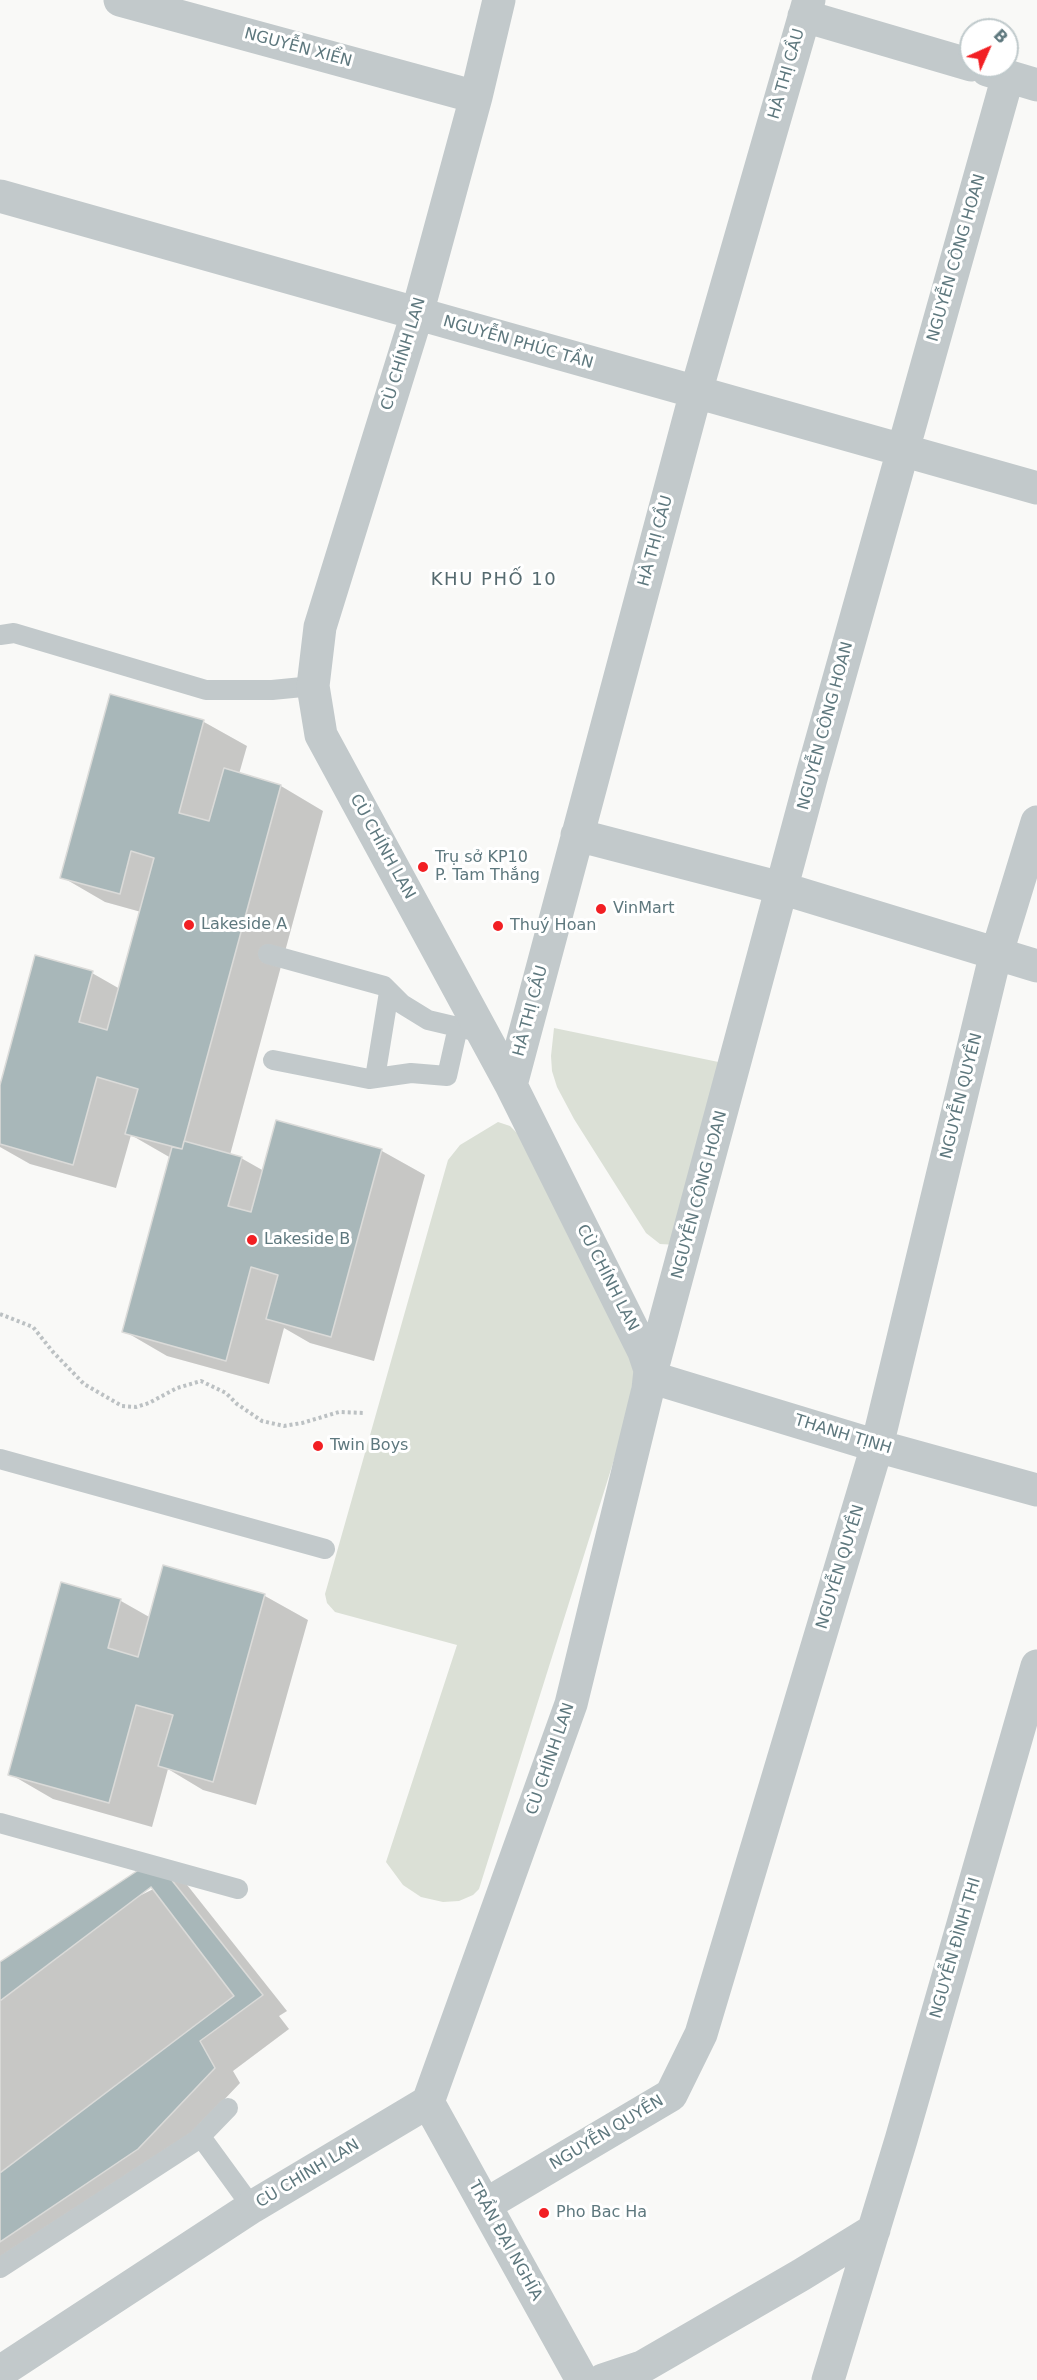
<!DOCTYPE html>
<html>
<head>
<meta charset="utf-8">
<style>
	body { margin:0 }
	#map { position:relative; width:1037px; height:2380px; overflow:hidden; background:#f9f9f7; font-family:"DejaVu Sans",sans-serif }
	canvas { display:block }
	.north { position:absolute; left:959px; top:18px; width:60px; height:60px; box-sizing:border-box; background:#fff; border:2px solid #bfc9cb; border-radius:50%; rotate:45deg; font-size:16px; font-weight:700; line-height:24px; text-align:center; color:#5e787e }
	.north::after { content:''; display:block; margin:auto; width:21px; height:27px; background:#f21f23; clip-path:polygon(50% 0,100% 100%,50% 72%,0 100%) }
</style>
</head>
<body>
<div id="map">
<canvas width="1037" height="2380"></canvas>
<div class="north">B</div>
</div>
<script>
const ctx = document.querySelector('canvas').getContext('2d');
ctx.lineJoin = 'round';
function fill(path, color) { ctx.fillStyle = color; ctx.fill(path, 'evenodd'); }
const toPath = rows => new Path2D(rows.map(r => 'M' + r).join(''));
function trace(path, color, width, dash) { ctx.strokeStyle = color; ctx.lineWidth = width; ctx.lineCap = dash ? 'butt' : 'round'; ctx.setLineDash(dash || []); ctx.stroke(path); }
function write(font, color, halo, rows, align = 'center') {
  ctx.font = font + ' "DejaVu Sans",sans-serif'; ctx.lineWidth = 6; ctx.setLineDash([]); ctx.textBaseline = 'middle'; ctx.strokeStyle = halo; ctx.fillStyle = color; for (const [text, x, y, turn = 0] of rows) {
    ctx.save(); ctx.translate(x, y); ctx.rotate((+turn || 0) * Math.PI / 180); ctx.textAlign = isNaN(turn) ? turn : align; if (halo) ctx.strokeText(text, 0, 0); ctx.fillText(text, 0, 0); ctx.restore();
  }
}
fill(toPath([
	[554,1028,733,1065,678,1245,660,1244,646,1233,574,1119,557,1087,552,1071,551,1056],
	[498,1122,510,1126,517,1133,637,1360,624,1428,479,1889,473,1895,459,1901,443,1902,421,1897,403,1885,386,1862,457,1645,335,1612,327,1603,325,1594,448,1160,460,1145]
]), '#dbe0d6');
fill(toPath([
	[111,696,204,722,247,746,239,774,281,786,323,811,230,1155,241,1158,264,1171,277,1122,382,1151,425,1175,374,1361,310,1343,284,1328,269,1384,167,1356,124,1331,171,1158,131,1135,116,1188,30,1164,0,1147,0,1090,92,973,120,989,141,912,105,902,62,877],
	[164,1567,265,1596,308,1620,256,1805,203,1790,168,1769,152,1827,53,1799,10,1774,62,1584,121,1601,151,1618],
	[180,1876,287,2011,279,2016,289,2029,233,2071,240,2083,164,2163,0,2272,0,1964]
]), '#0003');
const building = toPath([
	[110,694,204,720,179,813,209,821,224,768,281,785,182,1149,125,1134,138,1089,97,1077,73,1165,0,1144,0,1085,35,955,93,971,79,1022,107,1030,154,858,131,851,120,894,60,878,110,694],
	[276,1120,382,1149,331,1337,266,1319,278,1275,251,1267,226,1361,122,1332,172,1147,182,1149,184,1141,242,1157,228,1206,251,1212,276,1120],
	[163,1565,265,1594,213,1782,158,1766,173,1715,136,1705,109,1803,8,1775,61,1582,121,1599,108,1648,138,1657,163,1565],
	[155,1859,263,1995,200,2041,215,2068,138,2149,0,2242,0,1962,155,1859],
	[151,1887,234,1996,0,2173,0,2001,151,1887]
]);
fill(building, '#a8b7b9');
trace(building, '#dbdbd9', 1.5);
trace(toPath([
	[0,1314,33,1327,53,1352,84,1384,122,1406,136,1407,149,1403,177,1388,201,1381,226,1393,237,1404,262,1421,284,1426,302,1423,339,1412,364,1413]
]), '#bcc1c3', 4, [3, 3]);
trace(toPath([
	[0,635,14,633,206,690,272,690,313,686],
	[268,954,384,986,402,1004,428,1020,483,1033],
	[273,1060,369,1079,411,1073,447,1076,458,1027],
	[375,1078,389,992],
	[0,1459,325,1549],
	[0,1823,238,1889],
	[201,2137,252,2207],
	[0,2268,197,2140,228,2108]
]), '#c2c9cb', 20);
trace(toPath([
	[120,0,476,97],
	[804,16,971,65],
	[987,70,1037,85],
	[1008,76,813,771,650,1377,877,1446,1037,1490],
	[0,196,1037,488],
	[577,835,781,888,1037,966],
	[511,1085,696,392,809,0],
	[428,2102,582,2380],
	[485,2205,671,2095,701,2034,877,1446,992,969,1037,822],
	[0,2372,252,2207,428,2102,571,1704,648,1389,650,1370,644,1352,511,1085,321,735,313,686,320,627,417,314,476,97,499,0],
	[603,2380,642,2367,801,2275,874,2230],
	[828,2380,901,2140,1037,1666]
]), '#c2c9cb', 33);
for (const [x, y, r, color] of [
	[423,867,6,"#f21f23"],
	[601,909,6,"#f21f23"],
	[189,925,6,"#f21f23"],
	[498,926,6,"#f21f23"],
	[252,1240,6,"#f21f23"],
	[318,1446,6,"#f21f23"],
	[544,2213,6,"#f21f23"]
]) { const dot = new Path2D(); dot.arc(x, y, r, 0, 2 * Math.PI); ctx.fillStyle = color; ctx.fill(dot); trace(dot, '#fff', 2); }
write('16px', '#5e787e', '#fff', [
	["NGUYỄN XIỂN",298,48,15],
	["HÀ THỊ CẦU",787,74,-74],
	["NGUYỄN CÔNG HOAN",957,258,-74],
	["NGUYỄN PHÚC TẦN",518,343,16],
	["CÙ CHÍNH LAN",404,354,-73],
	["HÀ THỊ CẦU",656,541,-75],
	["NGUYỄN CÔNG HOAN",826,726,-75],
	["CÙ CHÍNH LAN",382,847,61],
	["HÀ THỊ CẦU",531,1011,-75],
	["NGUYỄN QUYỀN",962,1096,-76],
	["NGUYỄN CÔNG HOAN",700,1195,-75],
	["CÙ CHÍNH LAN",607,1278,63],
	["THANH TỊNH",843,1435,17],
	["NGUYỄN QUYỀN",841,1567,-73],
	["CÙ CHÍNH LAN",551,1759,-71],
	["NGUYỄN ĐÌNH THI",956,1948,-74],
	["NGUYỄN QUYỀN",607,2133,-31],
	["CÙ CHÍNH LAN",308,2174,-31],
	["TRẦN ĐẠI NGHĨA",505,2241,61]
]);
write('16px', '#5e787e', '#fff', [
	["Trụ sở KP10",435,858],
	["P. Tam Thắng",435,876],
	["VinMart",613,909],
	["Lakeside A",201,925],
	["Thuý Hoan",510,926],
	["Lakeside B",264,1240],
	["Twin Boys",330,1446],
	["Pho Bac Ha",556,2213]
], 'left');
ctx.letterSpacing = '1.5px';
write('18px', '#556a6f', '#fff', [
	["KHU PHỐ 10",494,580]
]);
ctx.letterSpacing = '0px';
</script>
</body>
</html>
